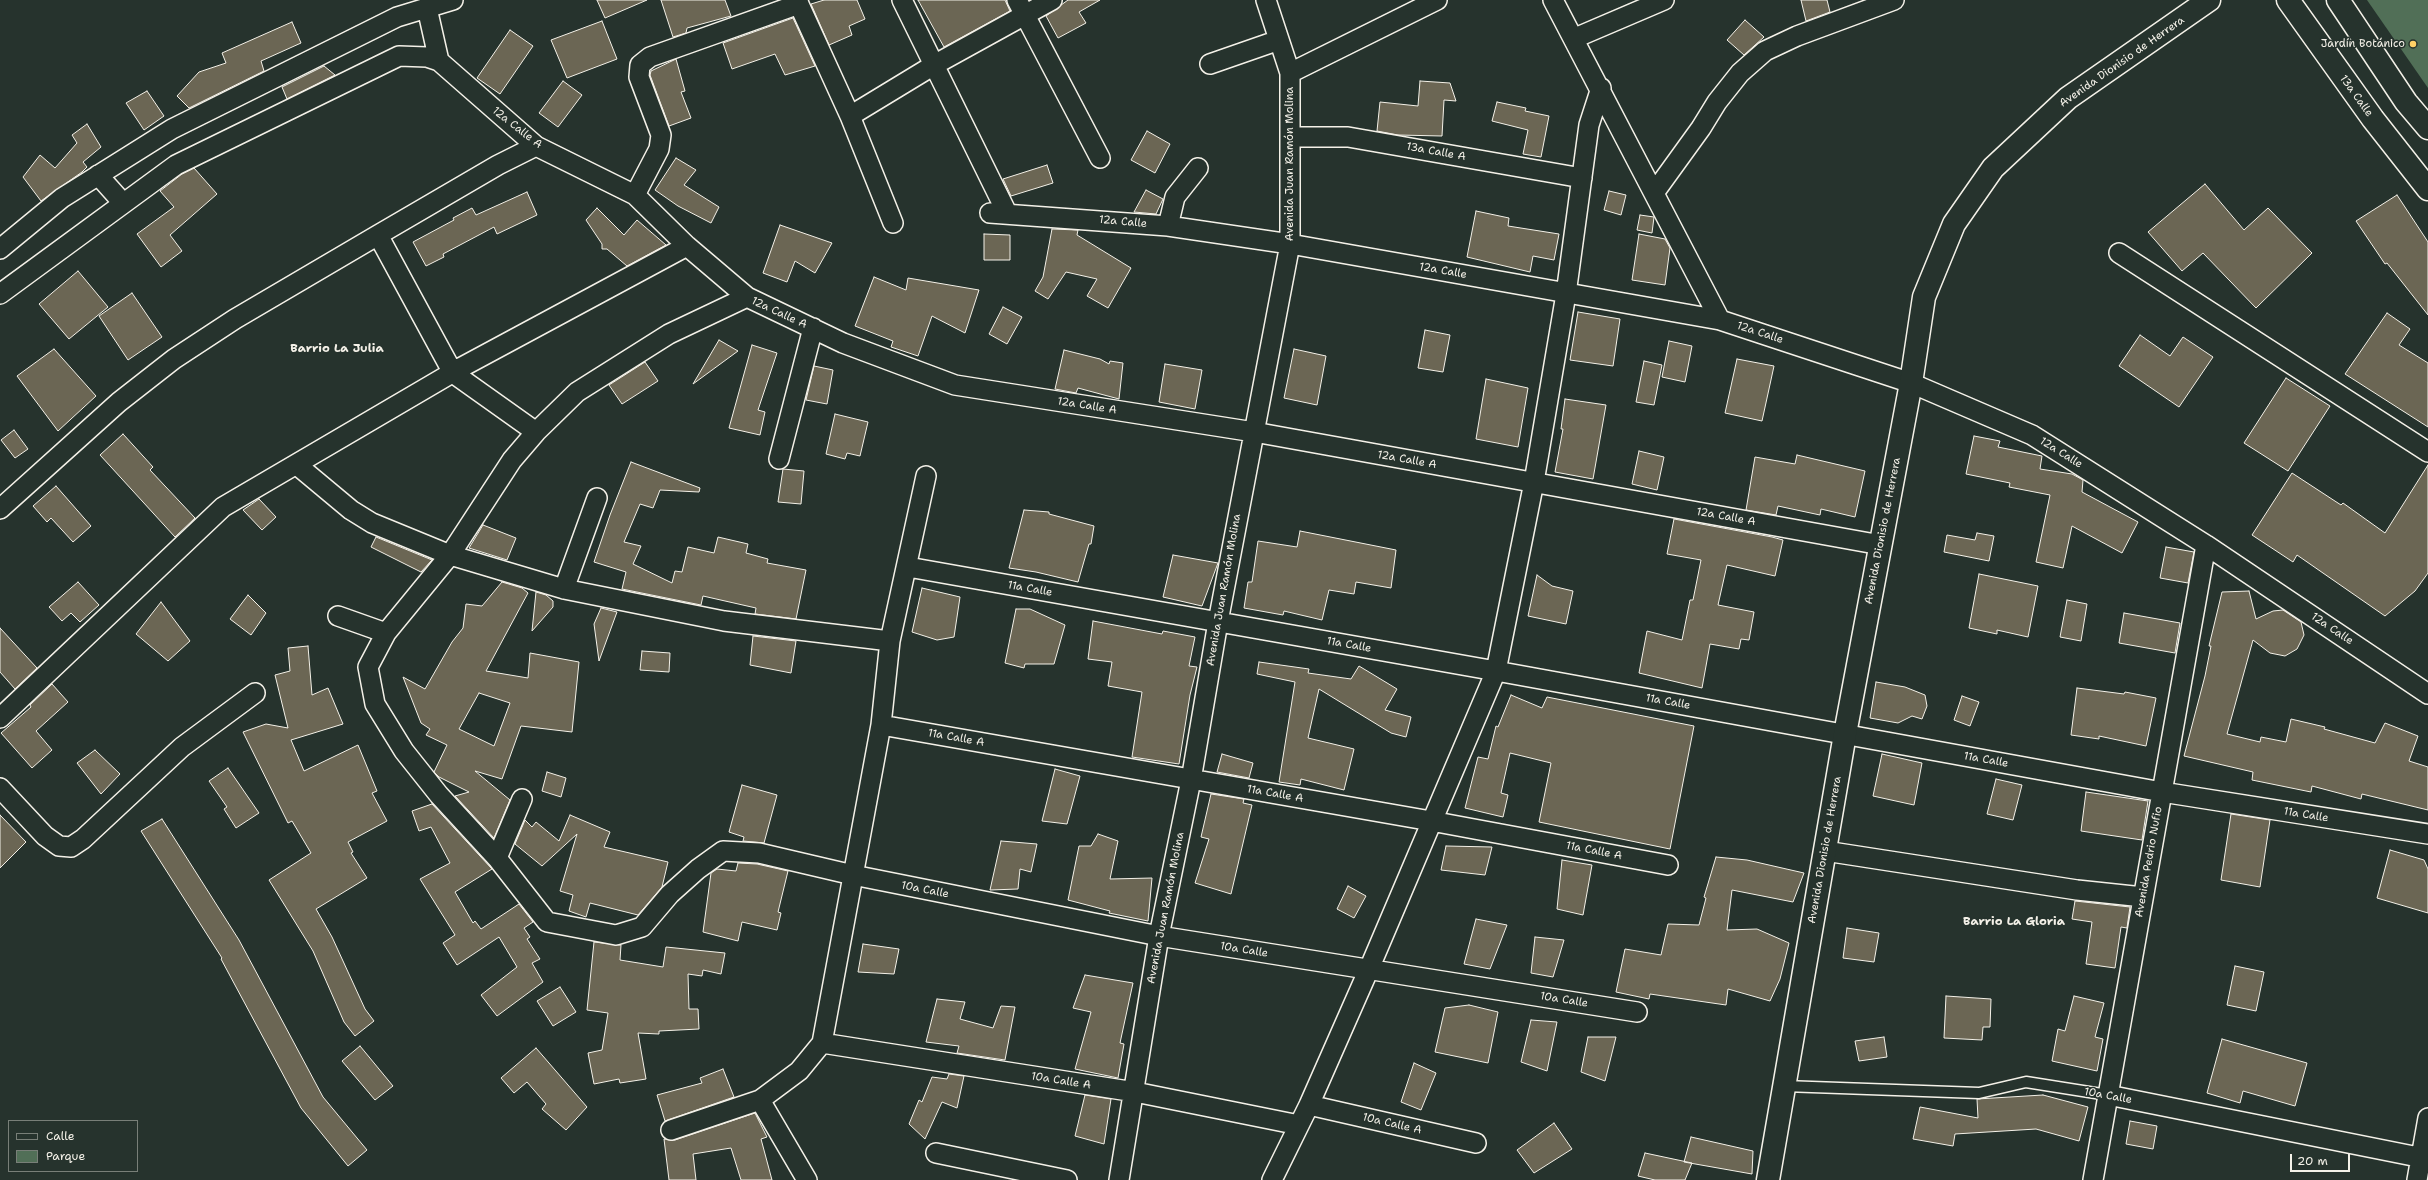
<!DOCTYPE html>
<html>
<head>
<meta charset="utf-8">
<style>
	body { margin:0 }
	#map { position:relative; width:2428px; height:1180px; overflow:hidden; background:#26332d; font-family:"Shantell Sans",sans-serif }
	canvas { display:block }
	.legend { position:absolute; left:8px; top:1120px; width:130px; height:52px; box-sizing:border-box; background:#26332d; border:1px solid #787f78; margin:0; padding:5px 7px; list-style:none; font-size:12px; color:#f4f1e8 }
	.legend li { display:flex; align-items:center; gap:8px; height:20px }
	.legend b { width:20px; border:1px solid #787f78 }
	.scale { position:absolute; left:2290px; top:1154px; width:60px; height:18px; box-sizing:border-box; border:2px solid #f4f1e8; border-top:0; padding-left:5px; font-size:12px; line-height:14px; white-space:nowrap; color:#f4f1e8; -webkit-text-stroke:3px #26332d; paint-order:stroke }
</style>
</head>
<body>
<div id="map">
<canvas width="2428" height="1180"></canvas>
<ul class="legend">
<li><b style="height:5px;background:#26332d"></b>Calle</li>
<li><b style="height:11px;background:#516f57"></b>Parque</li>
</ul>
<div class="scale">20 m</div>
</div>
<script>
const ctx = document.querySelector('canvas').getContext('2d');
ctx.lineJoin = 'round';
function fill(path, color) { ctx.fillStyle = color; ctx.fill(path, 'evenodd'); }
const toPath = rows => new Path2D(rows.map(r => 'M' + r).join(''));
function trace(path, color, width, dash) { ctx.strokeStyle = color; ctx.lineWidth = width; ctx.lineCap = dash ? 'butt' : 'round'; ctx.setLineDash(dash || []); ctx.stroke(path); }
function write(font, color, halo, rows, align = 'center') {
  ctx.font = font + ' "Shantell Sans",sans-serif'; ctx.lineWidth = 3; ctx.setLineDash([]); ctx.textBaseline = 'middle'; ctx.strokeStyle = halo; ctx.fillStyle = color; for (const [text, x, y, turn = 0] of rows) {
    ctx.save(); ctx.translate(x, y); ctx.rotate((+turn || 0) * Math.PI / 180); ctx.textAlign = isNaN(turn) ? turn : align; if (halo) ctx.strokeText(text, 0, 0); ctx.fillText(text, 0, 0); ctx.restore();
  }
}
fill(toPath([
	[2367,0,2428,0,2428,88]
]), '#516f57');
const building = toPath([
	[597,0,647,0,605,18,597,0],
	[661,0,725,0,731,16,687,28,686,33,673,37,661,0],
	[824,0,857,0,865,19,849,26,852,35,829,45,811,4,824,0],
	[918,0,1005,0,1010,11,944,47,918,0],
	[1068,0,1100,0,1079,12,1086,23,1058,38,1046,16,1068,0],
	[1801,0,1827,0,1830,12,1806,21,1801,0],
	[793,18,815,66,785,75,775,54,732,69,723,43,793,18],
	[1745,20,1764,37,1744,55,1727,40,1745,20],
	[602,21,617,59,567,78,551,40,602,21],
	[292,22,301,43,261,61,264,71,189,108,177,96,199,72,226,63,222,53,292,22],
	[510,30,533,46,500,94,477,78,510,30],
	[676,59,685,91,681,92,691,118,669,126,650,75,651,71,676,59],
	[324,66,335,75,287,99,282,87,324,66],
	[563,81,582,95,558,127,539,113,563,81],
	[1420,81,1450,83,1456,101,1444,100,1442,136,1398,135,1377,131,1380,102,1418,106,1420,81],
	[147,91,164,116,144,130,126,103,147,91],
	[1497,102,1526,108,1525,111,1549,116,1541,157,1523,154,1528,130,1492,121,1497,102],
	[87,124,101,147,83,162,87,167,82,172,41,201,23,177,40,155,55,168,77,143,72,135,87,124],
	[1147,131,1170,144,1155,173,1131,160,1147,131],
	[676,158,696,170,684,185,719,207,711,223,678,206,655,190,676,158],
	[1047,165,1053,183,1011,196,1003,179,1047,165],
	[194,168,217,194,170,235,182,251,161,267,137,234,174,207,160,191,182,174,194,168],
	[2205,184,2244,230,2268,208,2312,253,2256,308,2203,253,2182,271,2148,232,2205,184],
	[1146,190,1163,199,1156,214,1134,212,1146,190],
	[1609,191,1626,195,1621,215,1604,210,1609,191],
	[527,192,537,215,497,234,494,227,443,254,444,257,426,266,413,242,454,220,453,218,472,208,476,215,527,192],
	[2397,195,2428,242,2428,315,2387,263,2385,264,2356,221,2397,195],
	[597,208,624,235,637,220,666,245,627,266,607,249,602,249,602,244,586,220,597,208],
	[1476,211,1509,218,1508,226,1559,234,1554,260,1533,256,1530,272,1467,257,1476,211],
	[1640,215,1654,217,1652,233,1637,230,1640,215],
	[780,225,832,243,815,273,795,261,787,282,763,273,780,225],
	[1052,229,1078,230,1077,235,1131,268,1108,308,1087,296,1097,279,1066,272,1048,299,1035,291,1043,277,1052,229],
	[984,234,1010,235,1010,260,984,260,984,234],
	[1639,234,1665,239,1670,248,1665,285,1632,280,1639,234],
	[78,271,108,307,69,339,39,304,78,271],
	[874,277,906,290,908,278,979,290,965,333,932,316,918,356,891,347,893,341,855,326,874,277],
	[132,293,162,337,128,360,99,316,132,293],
	[1003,307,1022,317,1007,344,989,334,1003,307],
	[1578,312,1620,319,1613,366,1570,360,1578,312],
	[2387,313,2410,329,2399,345,2428,363,2428,427,2345,374,2387,313],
	[1425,330,1450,335,1443,372,1418,368,1425,330],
	[2140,335,2170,356,2183,337,2213,357,2179,407,2119,366,2140,335],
	[719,340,738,351,693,384,719,340],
	[1669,341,1692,346,1685,382,1662,377,1669,341],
	[752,345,777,353,758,410,765,412,760,435,729,428,752,345],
	[54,349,96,396,58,431,17,376,54,349],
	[1294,349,1326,356,1317,405,1284,398,1294,349],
	[1064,350,1100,359,1109,364,1110,361,1123,363,1119,399,1078,388,1076,393,1055,389,1064,350],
	[1737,359,1774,366,1762,421,1725,413,1737,359],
	[1644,361,1662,365,1654,405,1636,402,1644,361],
	[645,362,658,381,622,404,609,385,645,362],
	[1165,364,1202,370,1195,409,1159,402,1165,364],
	[814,366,833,370,827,404,806,400,814,366],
	[2286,378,2330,406,2288,471,2244,443,2286,378],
	[1486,379,1528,388,1518,447,1476,439,1486,379],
	[1565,399,1606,405,1593,479,1555,472,1563,429,1561,429,1565,399],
	[835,414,868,422,860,456,847,453,845,459,826,454,835,414],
	[14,430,28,449,15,458,1,440,14,430],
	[123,434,153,467,150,470,195,518,175,537,100,455,123,434],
	[1974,436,2000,441,1998,447,2042,456,2040,469,2072,474,2083,480,2082,492,2138,522,2122,553,2072,526,2063,568,2036,562,2050,495,2009,487,2010,483,1966,474,1974,436],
	[1639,451,1664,457,1657,490,1632,484,1639,451],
	[1797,455,1865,471,1855,517,1821,509,1820,515,1778,506,1776,515,1746,510,1755,457,1795,464,1797,455],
	[631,462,700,488,699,492,660,490,653,508,640,504,624,542,641,546,633,564,672,583,675,571,682,572,688,547,714,553,718,537,748,544,746,553,768,559,767,563,806,570,796,619,755,614,756,608,703,596,701,605,622,589,626,572,594,562,610,515,631,462],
	[2428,465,2428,573,2415,591,2385,616,2297,555,2293,562,2252,535,2292,473,2341,505,2343,503,2385,533,2428,465],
	[783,469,804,471,801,504,778,502,783,469],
	[56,486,91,526,73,542,51,518,47,522,33,506,56,486],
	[259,499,276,517,262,530,243,510,259,499],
	[1024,510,1049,512,1049,514,1094,526,1091,544,1089,544,1078,582,1036,572,1009,568,1024,510],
	[1674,519,1772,537,1783,540,1775,576,1727,565,1718,605,1754,612,1749,640,1741,639,1739,649,1710,644,1702,688,1639,673,1647,631,1682,640,1690,600,1693,600,1701,560,1667,554,1674,519],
	[483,525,516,538,507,560,469,548,483,525],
	[1300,531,1396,550,1391,588,1356,582,1354,594,1329,590,1322,620,1284,611,1283,615,1244,608,1248,582,1252,582,1258,541,1297,547,1300,531],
	[1977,533,1994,536,1989,561,1944,552,1947,535,1975,540,1977,533],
	[376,537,432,560,421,572,371,547,376,537],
	[2166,547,2194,552,2188,583,2160,578,2166,547],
	[1173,555,1218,563,1202,606,1163,597,1173,555],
	[1979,574,2038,586,2028,637,1997,630,1997,634,1969,628,1979,574],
	[1537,575,1552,586,1573,591,1566,624,1528,616,1537,575],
	[78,582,99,605,80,622,71,613,62,621,49,607,78,582],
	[502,582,522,588,528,593,486,671,528,678,530,653,579,662,572,732,521,726,502,779,475,771,510,800,494,838,455,796,469,792,439,777,434,772,447,745,426,735,430,729,421,723,403,677,425,689,452,642,463,628,466,604,482,606,502,582],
	[479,693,510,703,494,746,459,729,479,693],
	[922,588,960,597,954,637,937,640,912,632,922,588],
	[2249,591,2256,619,2273,611,2283,610,2301,622,2304,635,2297,649,2285,656,2270,653,2253,640,2227,734,2260,742,2261,737,2286,742,2291,719,2325,727,2324,729,2375,743,2385,723,2418,736,2409,761,2428,767,2428,810,2362,794,2361,799,2312,786,2311,792,2252,780,2253,772,2184,756,2205,676,2211,646,2209,646,2222,592,2249,591],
	[536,592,546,595,553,601,553,607,532,631,536,592],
	[248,595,266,613,251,635,230,619,248,595],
	[2067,600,2087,604,2081,641,2060,637,2067,600],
	[161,602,190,641,168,661,136,634,161,602],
	[601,608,617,612,599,661,594,624,601,608],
	[1016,609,1030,609,1065,625,1054,664,1025,664,1024,668,1005,663,1016,609],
	[2124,613,2180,623,2175,653,2119,643,2124,613],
	[1093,621,1162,634,1163,631,1195,637,1189,666,1197,667,1190,695,1179,764,1132,757,1142,692,1108,686,1112,662,1088,659,1093,621],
	[0,628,37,668,15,689,0,672,0,628],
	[753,636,796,641,791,673,750,665,753,636],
	[308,646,312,695,328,688,343,724,291,740,304,771,358,745,377,791,372,793,387,821,348,842,353,852,351,853,367,878,316,909,332,937,365,1009,374,1021,355,1036,344,1022,313,951,269,880,311,853,292,821,288,823,243,732,266,724,288,728,275,675,290,671,288,648,308,646],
	[642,651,670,653,669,672,640,670,642,651],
	[1259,662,1309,669,1308,673,1351,679,1359,666,1397,689,1385,710,1411,717,1406,737,1391,733,1319,689,1308,738,1354,749,1344,790,1301,779,1300,785,1279,782,1295,682,1257,674,1259,662],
	[1876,682,1905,687,1925,695,1927,706,1922,719,1912,716,1898,723,1870,718,1876,682],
	[52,684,68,702,36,731,52,750,32,768,1,733,31,707,30,705,52,684],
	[2077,688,2124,694,2125,692,2156,698,2146,746,2099,736,2099,739,2071,735,2077,688],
	[1511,695,1542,708,1547,697,1694,726,1670,849,1539,822,1551,763,1510,753,1501,793,1508,795,1503,817,1465,808,1478,757,1488,759,1496,726,1498,727,1511,695],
	[1962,696,1979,702,1970,726,1954,720,1962,696],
	[95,750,120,774,101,794,77,763,95,750],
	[1222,754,1253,763,1249,778,1217,772,1222,754],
	[1882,754,1922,763,1914,805,1873,796,1882,754],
	[228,768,259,813,236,828,224,809,227,807,209,781,228,768],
	[1055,769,1080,776,1067,824,1042,821,1055,769],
	[547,772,566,778,561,797,542,791,547,772],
	[1996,779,2022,785,2013,820,1987,814,1996,779],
	[742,785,777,795,764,843,743,841,744,837,729,832,742,785],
	[2086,792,2148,801,2142,840,2081,831,2086,792],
	[1211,794,1244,799,1243,803,1252,805,1231,894,1195,883,1209,839,1201,837,1211,794],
	[432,804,492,869,455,892,473,923,475,921,481,929,519,904,533,922,524,928,530,937,527,939,540,959,532,963,543,982,497,1016,481,995,517,967,499,937,457,965,443,943,455,935,420,879,450,863,431,827,419,831,412,811,432,804],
	[2231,814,2270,820,2260,887,2221,880,2231,814],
	[0,815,26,842,0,868,0,815],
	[570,815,610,832,604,847,668,862,662,887,638,915,590,903,586,917,569,911,573,895,560,891,577,834,542,866,515,844,525,820,532,827,536,822,559,841,570,815],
	[162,819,239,940,323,1097,367,1150,348,1166,301,1108,221,959,222,958,141,831,162,819],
	[1098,834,1118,841,1110,879,1152,878,1148,921,1109,913,1110,911,1068,900,1079,846,1091,846,1098,834],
	[1001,841,1037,844,1031,872,1020,869,1018,889,990,890,1001,841],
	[1446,846,1492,847,1485,875,1441,870,1446,846],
	[2390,850,2424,860,2428,869,2428,913,2377,898,2390,850],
	[1716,857,1747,860,1804,873,1793,902,1732,890,1727,930,1757,929,1789,943,1780,979,1770,1001,1728,989,1726,1005,1650,994,1649,999,1616,992,1625,949,1661,955,1668,924,1699,925,1706,898,1704,897,1716,857],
	[1562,860,1592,865,1583,915,1557,909,1562,860],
	[738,863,757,864,788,871,778,912,781,913,777,930,742,922,738,941,703,932,711,873,717,869,736,871,738,863],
	[1348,886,1366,896,1354,918,1337,909,1348,886],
	[2075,901,2130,907,2127,928,2121,927,2115,968,2086,964,2092,922,2072,919,2075,901],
	[1476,919,1507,925,1490,969,1464,964,1476,919],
	[1847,928,1879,933,1874,962,1843,958,1847,928],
	[1535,937,1564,940,1553,977,1531,973,1535,937],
	[594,942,621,945,620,960,663,967,666,947,725,953,721,974,703,970,702,976,688,974,689,1009,698,1009,699,1029,659,1031,659,1034,638,1033,646,1079,620,1083,619,1079,594,1084,588,1053,602,1050,608,1013,587,1010,594,942],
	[863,944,899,949,894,974,858,972,863,944],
	[2235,966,2264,972,2256,1011,2227,1005,2235,966],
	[1085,975,1133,983,1120,1043,1124,1044,1118,1078,1075,1069,1091,1012,1073,1008,1085,975],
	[560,987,576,1012,553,1026,537,1001,560,987],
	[1946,996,1991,999,1990,1027,1983,1027,1982,1040,1944,1038,1946,996],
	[2074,996,2104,1003,2095,1037,2103,1039,2097,1071,2052,1061,2058,1029,2065,1031,2074,996],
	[937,999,965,1002,960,1019,993,1028,1001,1006,1015,1007,1005,1060,957,1053,959,1046,926,1042,937,999],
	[1469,1005,1498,1012,1488,1063,1435,1052,1445,1008,1469,1005],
	[1531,1020,1557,1022,1547,1071,1521,1062,1531,1020],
	[1588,1037,1616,1037,1605,1081,1581,1072,1588,1037],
	[1884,1037,1887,1057,1859,1061,1855,1041,1884,1037],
	[2222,1039,2307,1063,2295,1106,2243,1091,2240,1103,2207,1093,2222,1039],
	[360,1046,393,1086,375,1100,342,1061,360,1046],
	[536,1048,587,1107,566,1130,542,1109,546,1104,527,1082,514,1093,501,1078,536,1048],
	[1414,1063,1436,1073,1421,1110,1401,1102,1414,1063],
	[723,1069,734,1097,665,1121,657,1095,702,1083,700,1078,723,1069],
	[949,1074,964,1076,957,1108,942,1102,925,1139,909,1124,919,1100,922,1102,932,1077,947,1079,949,1074],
	[1085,1095,1111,1099,1104,1144,1075,1136,1085,1095],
	[2043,1095,2088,1107,2079,1141,2036,1129,1955,1134,1953,1146,1913,1139,1920,1107,1978,1118,1977,1099,2043,1095],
	[755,1113,767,1137,761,1139,772,1180,741,1180,731,1148,693,1154,696,1180,669,1180,664,1139,675,1140,755,1113],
	[2130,1121,2157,1126,2153,1149,2126,1144,2130,1121],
	[1554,1123,1572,1149,1534,1173,1517,1150,1554,1123],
	[1691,1137,1753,1151,1752,1174,1684,1162,1691,1137],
	[1645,1153,1692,1163,1685,1180,1655,1180,1638,1176,1645,1153]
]);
fill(building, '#6b6654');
trace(building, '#f4f1e8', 1);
const service = toPath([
	[1784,1086,1979,1093,2026,1082,2108,1095]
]);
const minor = toPath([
	[797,0,850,116,893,223],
	[902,0,1007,213],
	[1017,0,1100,158],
	[1553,0,1720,320],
	[427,8,439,61,536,146,635,195,687,246,747,297,843,343,955,385,1254,432,1881,545],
	[1575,38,1664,0],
	[1210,64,1279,40],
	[1290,73,1437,0],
	[850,116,934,65,1052,0],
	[1291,137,1348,137,1582,178],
	[98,175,123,203],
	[1654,193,1701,128,1717,102,1740,73,1765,51,1797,36,1894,0],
	[635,195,659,149,661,135,639,77,640,65,650,57,799,4],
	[990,213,1168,226,1290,244,1720,320,1911,383,2032,435,2206,545,2428,694],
	[1168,226,1175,197,1198,168],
	[378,235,453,373,536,432],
	[0,249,62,198,172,129,397,17,453,0],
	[2119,253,2428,452],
	[0,294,176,165,399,56,427,57,439,61],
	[747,297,669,334,577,392,536,432,512,460,450,555,386,633,368,667,375,704,404,751,439,795,497,858,547,922,616,935,642,927,670,894,698,869,723,851,759,853,853,875,1159,936,1637,1012],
	[779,459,813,328],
	[297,465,351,510,372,523,450,555,564,589,724,621,890,641],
	[0,509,119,402,174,359,235,319,378,235,498,165,536,146],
	[908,567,1496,671,2162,792,2428,834],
	[564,589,597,498],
	[338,616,386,633],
	[0,718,223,507,462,367,687,246],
	[881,725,1431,821,1668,865],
	[0,788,45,836,59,846,71,847,83,839,182,747,255,693],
	[1825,851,2077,890,2143,897],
	[497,858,522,799],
	[822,1043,1135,1092,1299,1125],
	[2108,1095,2428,1159],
	[760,1100,807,1180],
	[1309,1105,1476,1143],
	[671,1130,760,1100,799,1071,822,1043,881,725,890,641,926,476],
	[936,1153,1067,1180],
	[1119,1180,1159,936,1191,780,1218,622,1290,244,1290,73,1266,0],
	[1272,1180,1309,1105,1369,969,1496,671,1534,482,1566,294,1589,125,1601,88],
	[2093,1180,2206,545],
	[2417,1180,2428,1118]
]);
const tertiary = toPath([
	[2288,0,2373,119,2428,189],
	[2338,0,2406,102,2428,128],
	[1768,1180,1845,734,1911,383,1924,297,1954,224,1993,168,2068,98,2209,0]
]);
trace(service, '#f4f1e8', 13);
trace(minor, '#f4f1e8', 22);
trace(tertiary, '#f4f1e8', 25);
trace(service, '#26332d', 10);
trace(minor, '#26332d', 19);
trace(tertiary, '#26332d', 22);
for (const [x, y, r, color] of [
	[2413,44,4,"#ffd166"]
]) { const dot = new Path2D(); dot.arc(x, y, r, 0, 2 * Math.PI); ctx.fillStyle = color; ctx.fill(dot); trace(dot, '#26332d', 1.5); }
write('11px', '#f4f1e8', '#26332d', [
	["Jardín Botánico",2405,44]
], 'right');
write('11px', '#f4f1e8', '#26332d', [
	["Avenida Dionisio de Herrera",2122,62,-35],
	["13a Calle",2356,96,54],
	["12a Calle A",517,128,38],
	["13a Calle A",1436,152,10],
	["Avenida Juan Ramón Molina",1290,164,-90],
	["12a Calle",1123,222,5],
	["12a Calle",1443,271,10],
	["12a Calle A",779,313,25],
	["12a Calle",1760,333,18],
	["12a Calle A",1087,406,9],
	["12a Calle",2061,453,32],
	["12a Calle A",1407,460,10],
	["12a Calle A",1726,517,10],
	["Avenida Dionisio de Herrera",1883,531,-79],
	["11a Calle",1030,589,10],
	["Avenida Juan Ramón Molina",1224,590,-80],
	["12a Calle",2332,629,34],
	["11a Calle",1349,645,10],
	["11a Calle",1668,702,10],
	["11a Calle A",956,738,10],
	["11a Calle",1986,760,10],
	["11a Calle A",1275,794,10],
	["11a Calle",2306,815,9],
	["Avenida Dionisio de Herrera",1825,850,-80],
	["11a Calle A",1594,851,11],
	["Avenida Pedrio Nufio",2149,862,-80],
	["10a Calle",925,890,11],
	["Avenida Juan Ramón Molina",1166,908,-79],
	["10a Calle",1244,950,9],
	["10a Calle",1564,1000,9],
	["10a Calle A",1061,1081,9],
	["10a Calle",2108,1096,10],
	["10a Calle A",1392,1124,13]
]);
write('bold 12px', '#f4f1e8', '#26332d', [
	["Barrio La Julia",337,349],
	["Barrio La Gloria",2014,922]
]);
</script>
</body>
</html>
